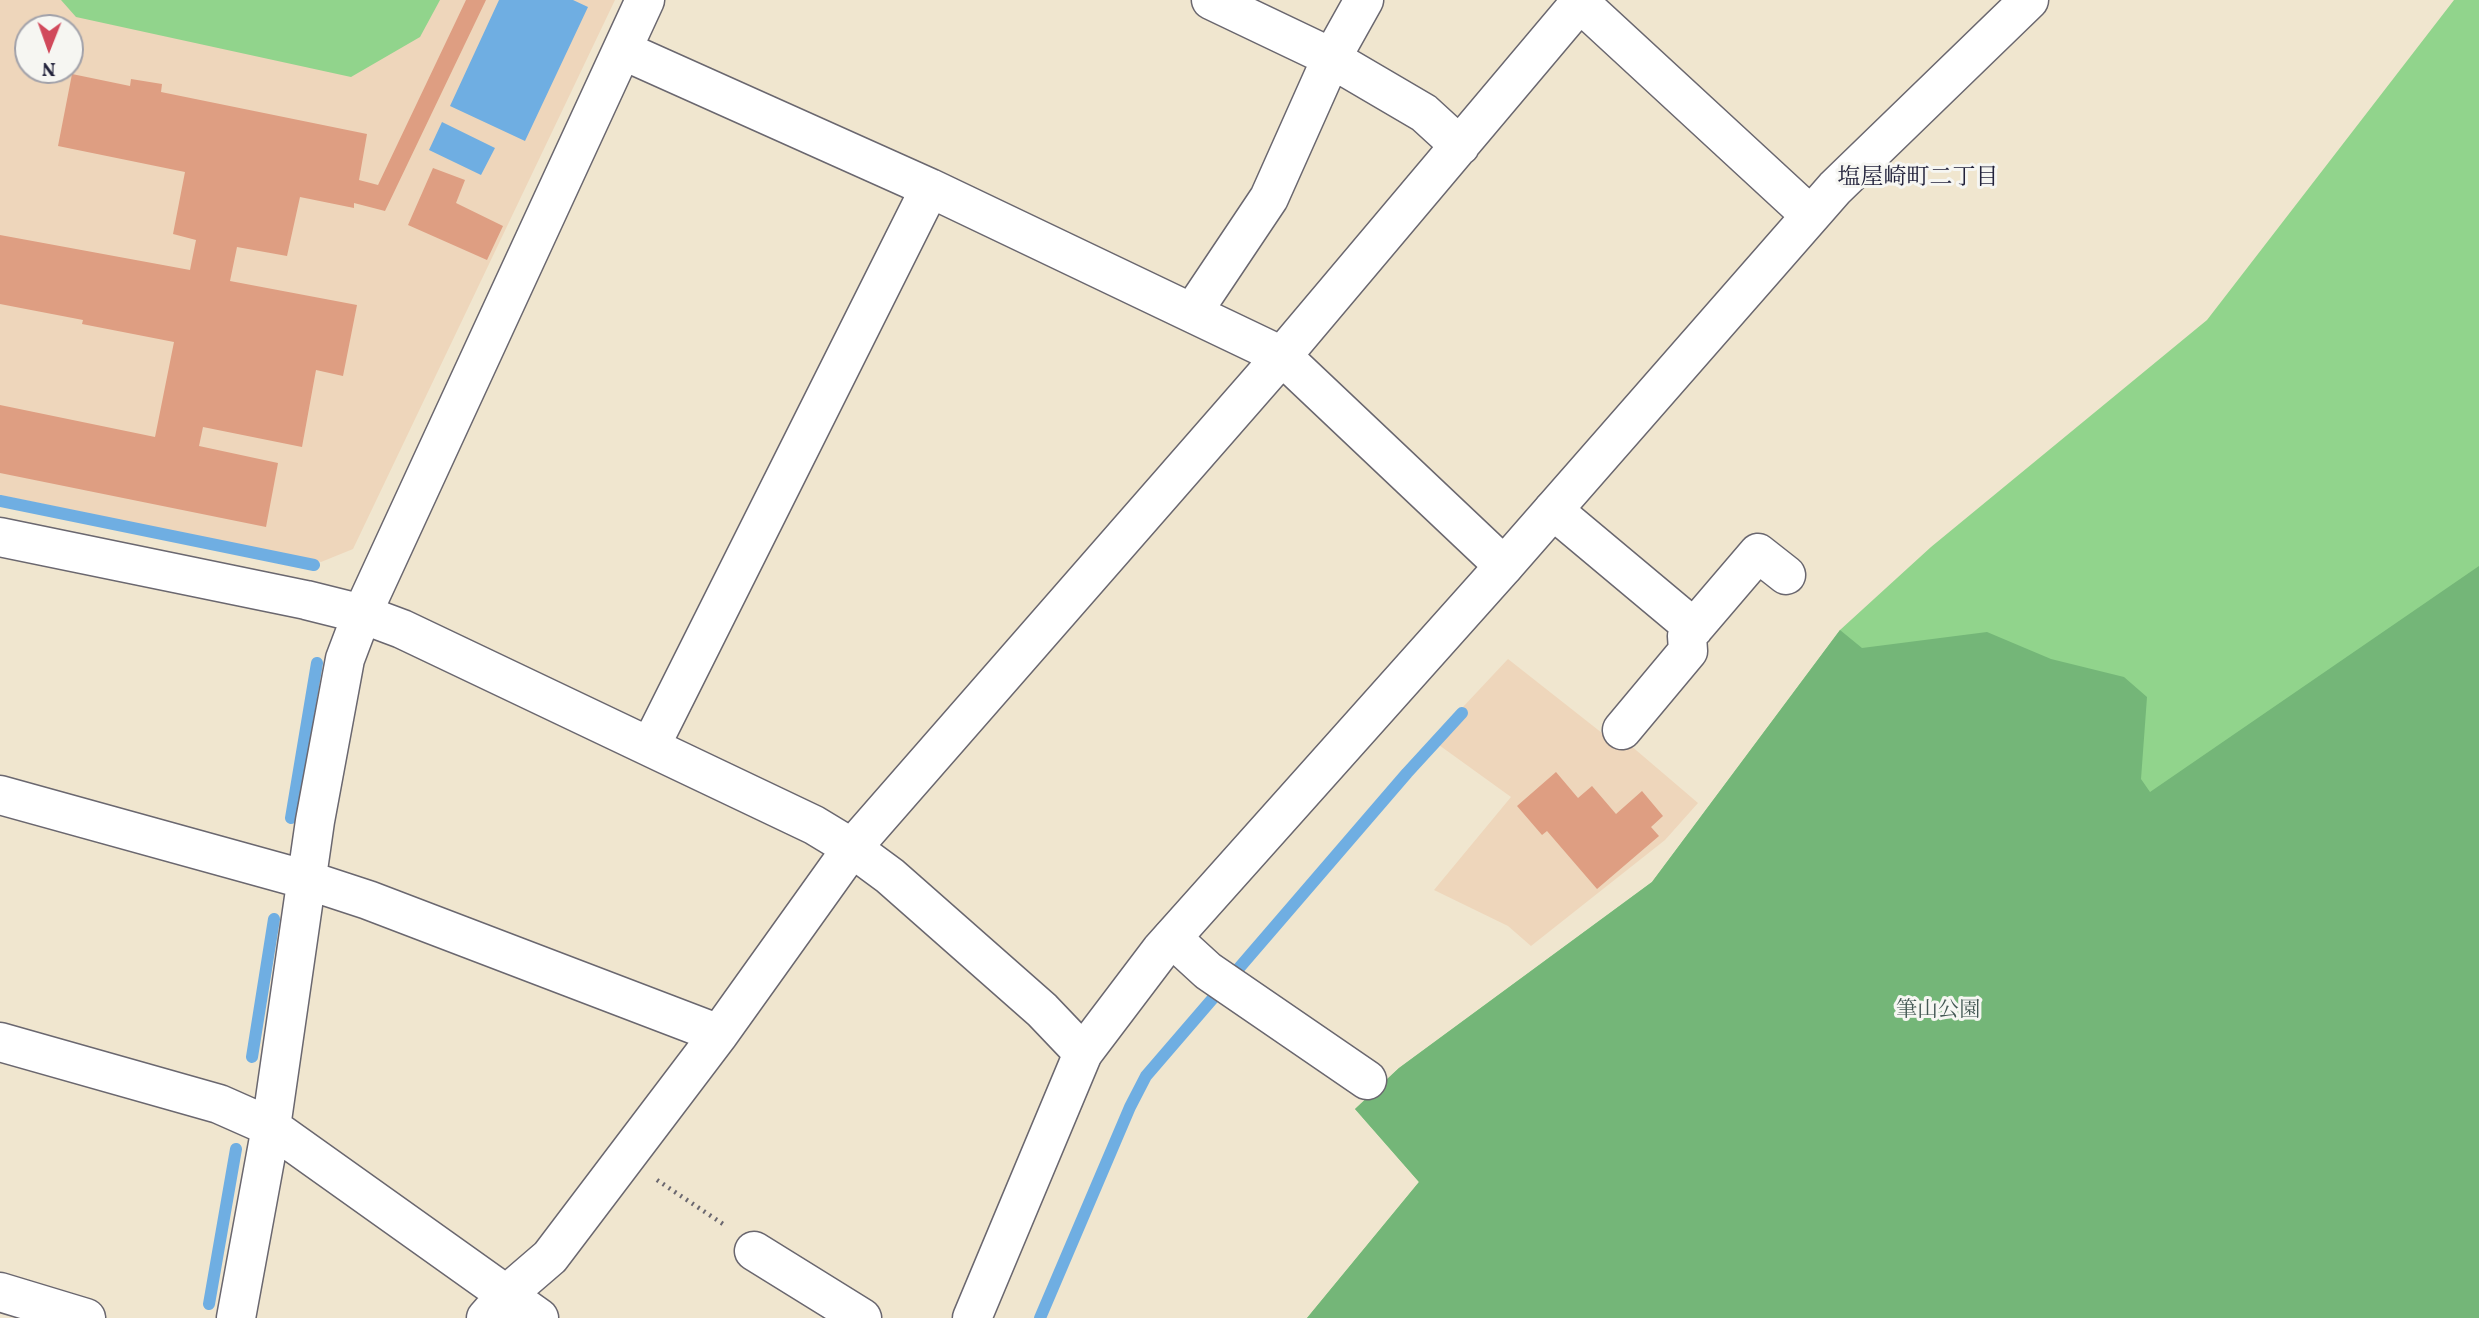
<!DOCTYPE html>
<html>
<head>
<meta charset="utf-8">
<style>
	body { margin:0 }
	#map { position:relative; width:2479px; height:1318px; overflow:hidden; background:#f0e6cf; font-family:Vollkorn,serif }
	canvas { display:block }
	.north { position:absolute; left:14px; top:14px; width:70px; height:70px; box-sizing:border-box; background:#f6f6f2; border:2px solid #a1a1a9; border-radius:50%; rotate:181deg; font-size:19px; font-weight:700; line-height:28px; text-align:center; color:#22223b }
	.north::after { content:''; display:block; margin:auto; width:24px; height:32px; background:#d1495b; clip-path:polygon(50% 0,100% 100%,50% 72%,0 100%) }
</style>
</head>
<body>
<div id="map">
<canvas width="2479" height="1318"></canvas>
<div class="north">N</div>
</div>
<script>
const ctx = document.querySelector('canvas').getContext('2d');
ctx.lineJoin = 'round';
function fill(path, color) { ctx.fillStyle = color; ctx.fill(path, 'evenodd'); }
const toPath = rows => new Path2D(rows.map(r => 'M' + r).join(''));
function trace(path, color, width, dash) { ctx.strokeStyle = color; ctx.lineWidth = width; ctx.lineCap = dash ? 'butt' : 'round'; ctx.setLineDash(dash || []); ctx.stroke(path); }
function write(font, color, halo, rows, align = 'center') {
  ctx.font = font + ' Vollkorn,"Noto Serif JP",serif'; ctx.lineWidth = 6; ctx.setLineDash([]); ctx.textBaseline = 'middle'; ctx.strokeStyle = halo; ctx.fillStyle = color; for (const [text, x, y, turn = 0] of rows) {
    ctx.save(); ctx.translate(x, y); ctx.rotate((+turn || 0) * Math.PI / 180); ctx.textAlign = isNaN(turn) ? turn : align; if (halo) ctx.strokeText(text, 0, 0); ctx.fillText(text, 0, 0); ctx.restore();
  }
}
fill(toPath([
	[0,0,615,0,353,549,321,562,0,495],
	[28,28,70,28,70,70,28,70],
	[1508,659,1602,733,1609,727,1698,803,1665,840,1531,946,1508,926,1434,890,1511,797,1432,740]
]), '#eed6bb');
fill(toPath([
	[61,0,440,0,420,37,351,77,76,17],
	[2454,0,2479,0,2479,1318,1307,1318,1419,1182,1355,1109,1399,1068,1652,882,1840,630,1931,547,2207,320]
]), '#91d48c');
fill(toPath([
	[2479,566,2479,1318,1307,1318,1419,1182,1355,1109,1399,1068,1652,882,1840,630,1862,648,1987,632,2051,659,2124,677,2147,697,2141,779,2150,792]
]), '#74b678');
fill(toPath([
	[499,0,573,0,588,7,525,141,450,106],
	[442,122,495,148,481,175,429,150]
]), '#6faee2');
trace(toPath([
	[0,501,314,565],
	[291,818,317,663],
	[252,1057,274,919],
	[209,1304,236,1149],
	[1040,1318,1130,1107,1146,1076,1407,773,1462,713]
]), '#6faee2', 12);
fill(toPath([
	[466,0,486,0,385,211,354,203,354,208,300,197,287,256,237,247,230,281,357,305,343,376,316,370,302,447,203,427,199,446,278,463,266,527,0,473,0,405,155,437,174,342,82,324,83,320,0,304,0,235,190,270,196,240,173,234,185,172,58,146,72,74,130,86,131,79,162,84,161,92,367,134,359,180,378,185],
	[433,168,465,180,456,203,503,226,487,260,408,225],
	[1556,772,1578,798,1592,786,1616,814,1642,791,1663,816,1651,827,1659,836,1597,889,1547,831,1542,835,1517,806]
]), '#de9e82');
const minor = toPath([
	[1211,0,1320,52,1424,113,1460,146],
	[1577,0,1810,215],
	[622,50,930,188,1282,356,1504,566],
	[1192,313,1269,198,1331,59,1364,0],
	[1553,510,1694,628],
	[0,537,306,600,362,614,402,629,814,825,852,848,890,876,1042,1010,1083,1053],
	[1622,730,1688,651,1687,636,1758,553,1786,575],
	[650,747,930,188],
	[0,795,307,880,368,900,719,1034],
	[1172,938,1208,971,1367,1080],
	[0,1042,219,1104,271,1127,539,1318],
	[754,1251,862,1318],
	[0,1292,86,1318],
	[236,1318,271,1127,315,821,345,659,362,614,645,0],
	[486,1318,507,1294,550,1257,719,1034,852,848,1282,356,1582,0]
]);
const tertiary = toPath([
	[972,1318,1083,1053,1161,950,1504,566,1835,188,2029,0]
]);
trace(minor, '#6a676f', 41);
trace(tertiary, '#6a676f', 41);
trace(toPath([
	[657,1180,726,1226]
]), '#6a676f', 4.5, [2, 5]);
trace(minor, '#fff', 38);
trace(tertiary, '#fff', 38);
write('21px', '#435753', '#f6f6f2', [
	["筆山公園",1938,1012]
]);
write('23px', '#22223b', '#f6f6f2', [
	["塩屋崎町二丁目",1918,180]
]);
</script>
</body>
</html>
